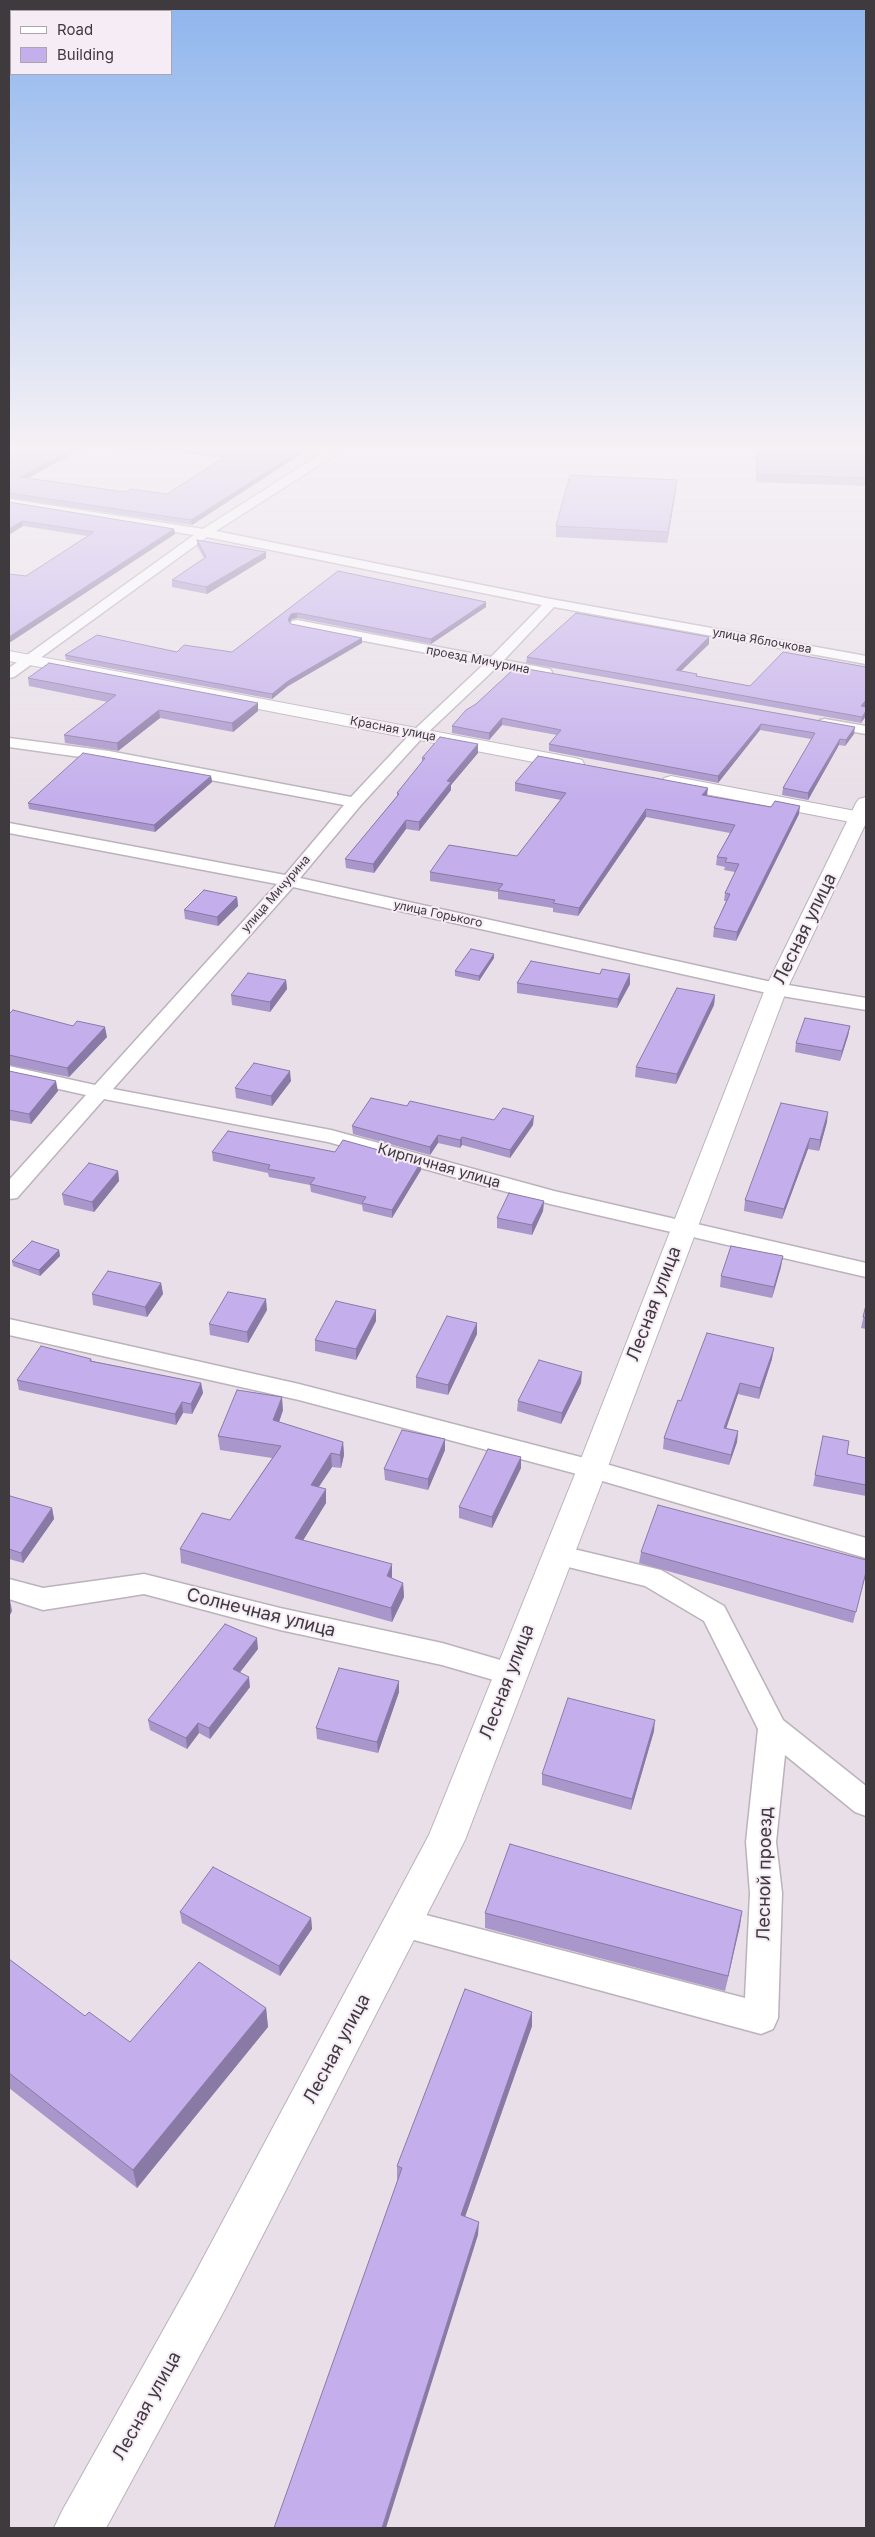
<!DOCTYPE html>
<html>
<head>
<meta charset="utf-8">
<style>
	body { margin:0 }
	#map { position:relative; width:875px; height:2537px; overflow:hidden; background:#e9dfe8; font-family:Inter,sans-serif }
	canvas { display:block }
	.frame { position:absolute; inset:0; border:10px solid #3e3a3e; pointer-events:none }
	.legend { position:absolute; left:10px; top:10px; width:162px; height:65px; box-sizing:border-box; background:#f6ecf6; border:1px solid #aca5ac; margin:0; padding:6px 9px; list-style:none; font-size:15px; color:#3e3a3e }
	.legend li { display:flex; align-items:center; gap:10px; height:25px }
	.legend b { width:25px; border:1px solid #aca5ac }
</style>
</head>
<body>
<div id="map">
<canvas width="875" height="2537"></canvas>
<div class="frame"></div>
<ul class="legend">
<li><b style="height:6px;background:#fff"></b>Road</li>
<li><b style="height:14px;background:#c4afec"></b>Building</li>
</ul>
</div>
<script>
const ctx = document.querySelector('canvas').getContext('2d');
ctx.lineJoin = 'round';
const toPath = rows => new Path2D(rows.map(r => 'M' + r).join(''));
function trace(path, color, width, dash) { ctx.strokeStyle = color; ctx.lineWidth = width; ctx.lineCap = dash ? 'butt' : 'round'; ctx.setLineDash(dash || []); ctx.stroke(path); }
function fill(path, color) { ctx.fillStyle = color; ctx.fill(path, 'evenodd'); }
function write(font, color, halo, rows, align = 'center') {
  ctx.font = font + ' Inter,sans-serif'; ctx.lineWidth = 4; ctx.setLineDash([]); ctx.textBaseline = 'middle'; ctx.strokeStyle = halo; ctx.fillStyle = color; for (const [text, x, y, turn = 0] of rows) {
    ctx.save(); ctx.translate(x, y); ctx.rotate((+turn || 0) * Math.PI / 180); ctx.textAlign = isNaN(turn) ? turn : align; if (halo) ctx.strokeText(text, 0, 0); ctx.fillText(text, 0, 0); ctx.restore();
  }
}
const minor = toPath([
	[259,444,288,444,327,449,336,444,348,444,335,455,216,531,551,599,866,656,866,664,554,607,504,660,550,669,552,672,550,675,545,676,497,667,423,737,361,805,300,878,776,983,866,998,866,1010,776,995,293,887,113,1089,331,1130,554,1191,866,1263,866,1277,550,1204,328,1142,104,1099,17,1198,9,1199,9,1180,86,1095,9,1078,9,1066,95,1085,277,884,9,833,9,823,285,875,344,805,109,761,9,747,9,738,109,751,351,797,413,731,484,664,297,628,292,627,290,624,292,621,297,620,491,657,542,605,207,537,14,677,9,678,9,668,194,535,9,505,9,499,203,529,319,455,264,447,259,444],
	[825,719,866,726,866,734,820,726,818,723,820,720,825,719],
	[9,1319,299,1384,592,1460,866,1538,866,1558,592,1478,299,1400,9,1335,9,1319],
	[557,1545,661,1570,724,1606,783,1720,866,1786,866,1816,855,1812,785,1755,776,1842,782,1893,778,2018,773,2029,761,2034,403,1937,392,1933,387,1923,392,1913,403,1909,745,1998,750,1893,746,1842,758,1729,704,1621,645,1586,548,1562,544,1555,548,1548,557,1545],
	[144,1574,280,1608,442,1643,521,1666,525,1674,521,1682,511,1685,442,1665,280,1630,144,1594,43,1610,9,1599,9,1579,43,1588,144,1574]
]);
const tertiary = toPath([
	[866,797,866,823,787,989,607,1469,465,1840,225,2309,106,2528,54,2528,62,2511,193,2277,429,1835,577,1469,765,989,856,803,859,799,866,797]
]);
const secondary = toPath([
	[9,651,575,758,582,760,584,764,582,768,575,770,9,661,9,651],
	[671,776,866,813,866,825,664,786,661,782,664,778,671,776]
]);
trace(minor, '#bcb2bb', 3);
trace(tertiary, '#bcb2bb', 2);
trace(secondary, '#bcb2bb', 2);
fill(minor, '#fff');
fill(tertiary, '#fff');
fill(secondary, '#fff');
fill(toPath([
	[14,444,263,444,301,454,192,525,9,498,9,447],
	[88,445,149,453,154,449,222,458,167,494,125,492,28,478],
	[303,444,319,444,316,446],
	[756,444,866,444,866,486,756,482],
	[676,490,667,543,556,537,556,526],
	[9,502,174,529,175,534,9,643,9,574,26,576,87,536,23,526],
	[197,540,266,552,266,558,207,594,172,587,172,580,204,558,197,546],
	[338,571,486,607,431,644,297,618,292,619,290,622,291,624,362,643,288,686,272,699,66,660,65,655,177,652,232,652],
	[709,644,681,671,697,674,697,676,750,686,866,667,866,705,865,707,866,707,866,716,861,723,526,663,527,657],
	[516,667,854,734,845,746,839,745,808,800,782,795,783,788,811,739,760,730,718,783,549,751,549,744,557,735,502,725,489,740,452,733,452,726],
	[28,678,258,711,233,732,160,718,118,751,65,743,64,735,108,702,29,686],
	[478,744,478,753,451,785,451,790,419,831,406,829,374,873,346,868,345,859,397,796,397,793,422,762,422,758],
	[211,776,212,782,155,832,29,809,28,803],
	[515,783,707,796,799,814,736,941,713,937,714,928,726,901,724,901,725,893,735,872,724,870,725,867,716,865,717,857,730,833,646,817,578,916,553,912,553,908,498,899,498,892,430,881,430,872,517,856,561,800,515,791],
	[237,897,238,906,218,926,185,919,184,910],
	[494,954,494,958,479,981,455,976,455,971],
	[286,980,287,989,270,1012,232,1005,231,995],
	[517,983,630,984,617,1008,517,993],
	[715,995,714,1005,676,1084,635,1077,636,1067],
	[9,1014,107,1037,69,1077,9,1065],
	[850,1026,848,1036,840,1061,795,1052,796,1043],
	[9,1071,58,1091,31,1124,9,1120],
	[291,1081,272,1106,236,1098,235,1088],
	[407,1106,494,1120,533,1125,510,1158,462,1145,460,1148,438,1143,430,1155,353,1134,352,1126],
	[827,1122,819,1151,808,1149,782,1219,744,1211,745,1200],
	[212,1152,335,1152,421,1162,421,1170,392,1218,363,1211,362,1205,311,1192,310,1185,269,1177,268,1173,213,1161],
	[118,1171,119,1181,94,1212,64,1205,62,1194],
	[544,1201,543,1211,532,1235,497,1228,497,1218],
	[59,1250,60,1256,40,1276,13,1266,12,1261],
	[781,1267,772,1298,720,1287,721,1276],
	[161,1283,163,1294,147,1317,93,1305,92,1294],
	[866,1305,866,1329,861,1328],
	[267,1310,248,1343,210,1335,209,1324],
	[376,1310,376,1321,356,1360,315,1351,315,1340],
	[477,1323,477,1334,448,1395,416,1388,416,1377],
	[91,1359,92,1361,201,1383,203,1393,192,1414,183,1413,176,1425,19,1390,17,1380],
	[772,1359,759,1399,738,1394,726,1428,738,1431,737,1442,729,1465,663,1449,664,1438,681,1401],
	[581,1383,561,1424,517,1411,518,1401],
	[283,1410,279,1422,343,1442,344,1455,341,1468,332,1467,319,1487,326,1503,303,1540,403,1583,404,1597,392,1622,181,1563,180,1549,230,1520,272,1458,220,1450,218,1436],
	[823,1436,847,1454,866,1458,866,1496,813,1486],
	[445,1450,428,1490,385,1480,384,1469],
	[521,1468,492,1528,459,1518,459,1507],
	[9,1497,52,1508,54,1519,23,1563,9,1559],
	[641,1552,866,1574,853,1623,639,1563],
	[258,1649,240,1672,250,1687,210,1739,199,1733,187,1749,150,1730,148,1720],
	[399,1681,399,1692,378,1753,317,1739,316,1728],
	[654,1731,631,1810,542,1785,542,1774],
	[742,1911,725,1991,485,1928,485,1913],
	[180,1912,311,1918,312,1929,280,1976,182,1923],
	[9,1959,85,2016,130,2042,266,2008,268,2027,137,2188,9,2088],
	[532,2026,465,2217,478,2235,397,2179,397,2166]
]), '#a996cb');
fill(toPath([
	[81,444,88,444,88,445,21,482,20,477],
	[154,445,154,449,149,453,148,448],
	[301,450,301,454,192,525,191,520],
	[677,480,676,490,667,543,668,532],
	[22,521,23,526,9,535,9,529],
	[174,529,175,534,9,643,9,637],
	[266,552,266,558,207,594,206,587],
	[486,602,486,607,431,644,431,639],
	[297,613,297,618,292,619,288,625,288,620,291,614],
	[709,637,709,644,676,676,676,670],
	[362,638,362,643,288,686,272,699,272,694,288,681],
	[866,700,866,705,860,713,861,706],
	[258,703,258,711,233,732,232,723],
	[159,710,160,718,118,751,117,743],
	[866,711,866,716,861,723,862,717],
	[502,718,502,725,489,740,489,733],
	[761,724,760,730,718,783,718,776],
	[855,727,854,734,845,746,846,740],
	[840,739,839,745,808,800,808,793],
	[478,744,478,753,451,785,451,790,419,831,419,822,447,781],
	[211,776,212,782,155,832,154,825],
	[708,788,707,796,702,795],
	[800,806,799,814,736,941,737,932],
	[646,809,646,817,578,916,579,908],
	[406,820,406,829,374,873,373,864],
	[237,897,238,906,218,926,217,917],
	[494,954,494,958,479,981,479,976],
	[630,974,630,984,617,1008,618,999],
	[286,980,287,989,270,1012,270,1002],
	[715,995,714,1005,676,1084,677,1074],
	[850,1026,848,1036,840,1061,842,1051],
	[105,1027,107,1037,69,1077,67,1068],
	[290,1071,291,1081,272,1106,271,1096],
	[56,1081,58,1091,31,1124,29,1114],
	[828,1112,827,1122,819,1151,820,1140],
	[534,1116,533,1125,510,1158,510,1150],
	[438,1135,438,1143,430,1155,430,1147],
	[462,1137,462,1145,460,1148,460,1140],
	[810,1138,808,1149,782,1219,784,1209],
	[421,1162,421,1170,392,1218,392,1210],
	[118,1171,119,1181,94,1212,92,1202],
	[544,1201,543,1211,532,1235,532,1225],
	[59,1250,60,1256,40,1276,39,1270],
	[783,1256,781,1267,772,1298,774,1287],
	[161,1283,163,1294,147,1317,145,1307],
	[266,1299,267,1310,248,1343,247,1332],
	[376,1310,376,1321,356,1360,356,1349],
	[477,1323,477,1334,448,1395,448,1385],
	[774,1348,772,1359,759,1399,760,1388],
	[582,1372,581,1383,561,1424,562,1413],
	[201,1383,203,1393,192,1414,191,1404],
	[740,1383,738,1394,723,1438,724,1428],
	[282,1397,283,1410,275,1434,273,1420],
	[182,1402,183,1413,176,1425,175,1414],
	[738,1431,737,1442,729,1465,731,1455],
	[445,1439,445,1450,428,1490,428,1479],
	[343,1442,344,1455,341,1468,340,1455],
	[331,1453,332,1467,311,1498,311,1485],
	[521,1457,521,1468,492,1528,492,1517],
	[326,1489,326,1503,296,1552,295,1538],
	[52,1508,54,1519,23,1563,21,1553],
	[392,1564,392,1578,387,1576],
	[403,1583,404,1597,392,1622,391,1608],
	[10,1600,12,1611,9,1617,9,1602],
	[257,1638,258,1649,234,1680,233,1669],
	[249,1677,250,1687,210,1739,209,1728],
	[399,1681,399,1692,378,1753,377,1742],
	[655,1720,654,1731,631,1810,632,1799],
	[198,1723,199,1733,187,1749,186,1738],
	[742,1911,740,1926,725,1991,728,1976],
	[311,1918,312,1929,280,1976,279,1966],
	[266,2008,268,2027,137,2188,133,2170],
	[532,2012,532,2026,461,2228,461,2215],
	[479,2222,478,2235,386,2528,382,2528]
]), '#897aa5');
const building = toPath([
	[14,444,81,444,20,477,125,492,131,489,167,494,228,455,154,445,148,448,115,444,263,444,301,450,191,520,9,493,9,447,14,444],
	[757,444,866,444,866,478,757,474,757,444],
	[570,475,677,480,668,532,556,526,570,475],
	[9,502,174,529,9,637,9,574,26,576,94,532,22,521,9,529,9,502],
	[197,540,266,552,206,587,172,580,206,557,197,540],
	[338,571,486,602,431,639,297,613,291,614,288,620,291,624,362,638,288,681,272,694,65,655,97,635,177,652,184,645,232,652,338,571],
	[576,613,709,637,676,670,697,674,696,676,750,686,783,652,866,667,866,700,861,706,866,707,866,711,862,717,527,657,576,613],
	[49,663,258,703,232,723,159,710,117,743,64,735,116,695,28,678,49,663],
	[516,667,855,727,846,740,840,739,808,793,783,788,815,733,761,724,718,776,549,744,561,730,502,718,489,733,452,726,466,710,476,704,516,667],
	[440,737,478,744,447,781,451,782,419,822,406,820,373,864,345,859,399,794,397,793,425,758,422,758,440,737],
	[83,753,211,776,154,825,28,803,83,753],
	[538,756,708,788,702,795,771,807,775,801,800,806,737,932,714,928,730,894,725,893,739,864,725,862,727,858,717,857,735,825,646,809,579,908,553,903,555,900,498,890,503,884,430,872,449,845,517,856,566,793,515,783,538,756],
	[204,890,237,897,217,917,184,910,204,890],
	[471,949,494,954,479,976,455,971,471,949],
	[531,961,600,974,602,969,630,974,618,999,517,983,531,961],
	[248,973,286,980,270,1002,231,995,248,973],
	[677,988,715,995,677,1074,636,1067,677,988],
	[13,1010,73,1026,77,1021,105,1027,67,1068,9,1055,9,1014,13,1010],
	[805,1018,850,1026,842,1051,796,1043,805,1018],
	[254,1063,290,1071,271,1096,235,1088,254,1063],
	[9,1071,56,1081,29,1114,9,1110,9,1071],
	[371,1098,407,1106,410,1101,494,1120,503,1108,534,1116,510,1150,462,1137,460,1140,438,1135,430,1147,352,1126,371,1098],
	[781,1103,828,1112,820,1140,810,1138,784,1209,745,1200,781,1103],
	[228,1131,335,1152,343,1140,421,1162,392,1210,362,1203,366,1197,310,1184,315,1178,268,1169,270,1165,212,1152,228,1131],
	[89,1163,118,1171,92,1202,62,1194,89,1163],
	[509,1193,544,1201,532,1225,497,1218,509,1193],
	[32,1241,59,1250,39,1270,12,1261,32,1241],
	[731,1246,783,1256,774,1287,721,1276,731,1246],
	[108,1271,161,1283,145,1307,92,1294,108,1271],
	[228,1292,266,1299,247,1332,209,1324,228,1292],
	[336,1301,376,1310,356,1349,315,1340,336,1301],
	[866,1305,866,1318,863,1317,866,1305],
	[447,1316,477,1323,448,1385,416,1377,447,1316],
	[707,1333,774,1348,760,1388,740,1383,724,1428,738,1431,731,1455,664,1438,678,1400,681,1401,707,1333],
	[41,1346,91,1359,90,1361,201,1383,191,1404,182,1402,175,1414,17,1380,41,1346],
	[539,1360,582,1372,562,1413,518,1401,539,1360],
	[237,1390,282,1397,273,1420,343,1442,340,1455,331,1453,311,1485,326,1489,295,1538,392,1564,387,1576,403,1583,391,1608,180,1549,202,1513,230,1520,281,1446,218,1436,237,1390],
	[402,1430,445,1439,428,1479,384,1469,402,1430],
	[823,1436,849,1441,847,1454,866,1458,866,1485,815,1475,823,1436],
	[488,1449,521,1457,492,1517,459,1507,488,1449],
	[10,1496,52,1508,21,1553,9,1549,9,1497,10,1496],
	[658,1505,866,1560,866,1572,856,1612,641,1552,658,1505],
	[225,1624,257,1638,233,1669,249,1677,209,1728,198,1723,186,1738,148,1720,225,1624],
	[339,1668,399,1681,377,1742,316,1728,339,1668],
	[568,1698,655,1720,632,1799,542,1774,568,1698],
	[510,1844,742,1911,728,1976,485,1913,510,1844],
	[213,1867,311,1918,279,1966,180,1912,213,1867],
	[9,1959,85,2016,89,2012,130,2042,199,1962,266,2008,133,2170,9,2073,9,1959],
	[465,1989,532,2012,461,2215,479,2222,382,2528,274,2528,402,2168,397,2166,465,1989]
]);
fill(building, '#c4afec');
trace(building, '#897aa5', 1);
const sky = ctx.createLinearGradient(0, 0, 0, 799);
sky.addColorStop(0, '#8eb5ed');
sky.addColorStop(0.56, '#f5f1f5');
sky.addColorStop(1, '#f5f1f500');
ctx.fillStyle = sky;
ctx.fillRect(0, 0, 875, 799);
write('12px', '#3e3a3e', '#f6ecf6', [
	["улица Яблочкова",762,641,10],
	["проезд Мичурина",478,660,11],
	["Красная улица",393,729,11],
	["улица Мичурина",276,894,-49],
	["улица Горького",438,914,12]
]);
write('15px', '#3e3a3e', '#f6ecf6', [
	["Кирпичная улица",439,1166,16]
]);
write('18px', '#3e3a3e', '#f6ecf6', [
	["Лесная улица",805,929,-64],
	["Лесная улица",654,1304,-69],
	["Солнечная улица",261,1613,14],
	["Лесная улица",507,1682,-69],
	["Лесной проезд",765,1874,-89],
	["Лесная улица",337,2049,-62],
	["Лесная улица",147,2406,-61]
]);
</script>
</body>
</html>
